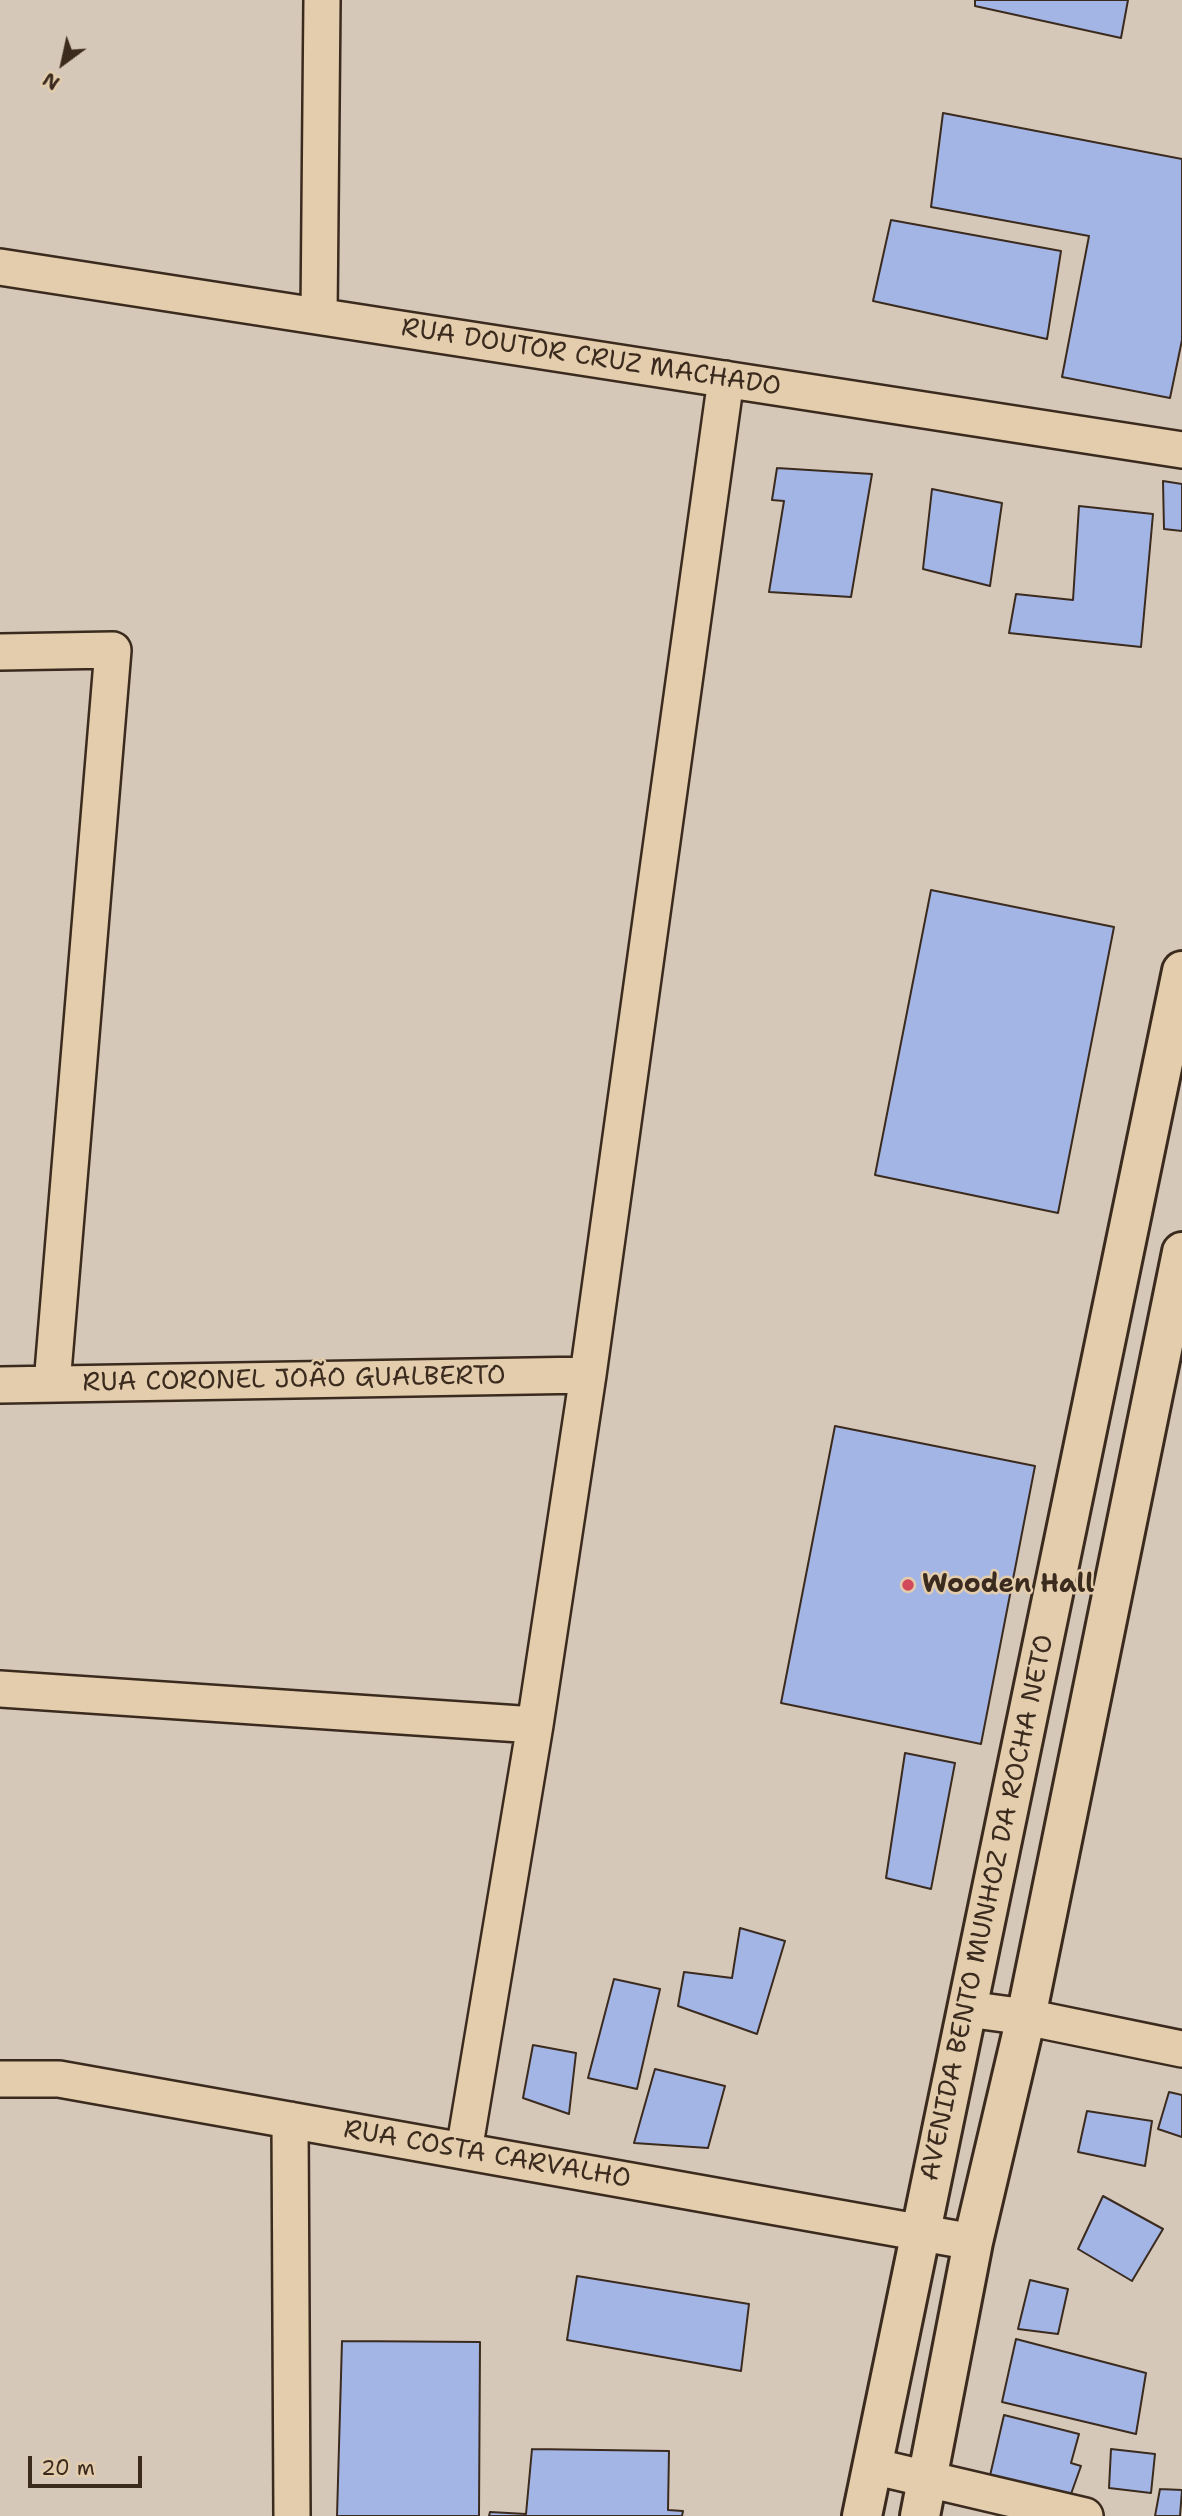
<!DOCTYPE html>
<html>
<head>
<meta charset="utf-8">
<style>
	body { margin:0 }
	#map { position:relative; width:1182px; height:2516px; overflow:hidden; background:#d6c8b8; font-family:"Shantell Sans",sans-serif }
	canvas { display:block }
	.north { position:absolute; left:28px; top:28px; width:70px; height:70px; -webkit-text-stroke:5px #e3cdad; paint-order:stroke; rotate:213deg; font-size:19px; font-weight:700; line-height:28px; text-align:center; color:#3b2a1e }
	.north::after { content:''; display:block; margin:auto; width:24px; height:32px; background:#3b2a1e; clip-path:polygon(50% 0,100% 100%,50% 72%,0 100%) }
	.scale { position:absolute; left:28px; top:2456px; width:114px; height:32px; box-sizing:border-box; border:4px solid #3b2a1e; border-top:0; padding-left:9px; font-size:21px; line-height:24px; white-space:nowrap; color:#3b2a1e; -webkit-text-stroke:5px #e3cdad; paint-order:stroke }
</style>
</head>
<body>
<div id="map">
<canvas width="1182" height="2516"></canvas>
<div class="north">N</div>
<div class="scale">20 m</div>
</div>
<script>
const ctx = document.querySelector('canvas').getContext('2d');
ctx.lineJoin = 'round';
function fill(path, color) { ctx.fillStyle = color; ctx.fill(path, 'evenodd'); }
const toPath = rows => new Path2D(rows.map(r => 'M' + r).join(''));
function trace(path, color, width, dash) { ctx.strokeStyle = color; ctx.lineWidth = width; ctx.lineCap = dash ? 'butt' : 'round'; ctx.setLineDash(dash || []); ctx.stroke(path); }
function write(font, color, halo, rows, align = 'center') {
  ctx.font = font + ' "Shantell Sans",sans-serif'; ctx.lineWidth = 5; ctx.setLineDash([]); ctx.textBaseline = 'middle'; ctx.strokeStyle = halo; ctx.fillStyle = color; for (const [text, x, y, turn = 0] of rows) {
    ctx.save(); ctx.translate(x, y); ctx.rotate((+turn || 0) * Math.PI / 180); ctx.textAlign = isNaN(turn) ? turn : align; if (halo) ctx.strokeText(text, 0, 0); ctx.fillText(text, 0, 0); ctx.restore();
  }
}
const building = toPath([
	[975,0,1128,0,1121,38,975,6,975,0],
	[943,113,1182,159,1182,340,1170,398,1062,377,1089,236,931,207,943,113],
	[891,220,1061,251,1047,339,873,301,891,220],
	[777,468,872,474,851,597,769,592,784,501,772,500,777,468],
	[1163,481,1182,484,1182,531,1164,529,1163,481],
	[932,489,1002,503,990,586,923,569,932,489],
	[1079,506,1153,514,1141,647,1009,633,1016,594,1073,600,1079,506],
	[931,890,1114,927,1058,1213,875,1175,931,890],
	[835,1426,1035,1466,981,1744,781,1703,835,1426],
	[905,1753,955,1763,931,1889,886,1878,905,1753],
	[740,1928,785,1941,757,2034,678,2006,684,1972,732,1978,740,1928],
	[614,1979,660,1989,637,2089,588,2078,614,1979],
	[533,2045,576,2053,569,2114,523,2098,533,2045],
	[655,2069,725,2086,708,2148,634,2143,655,2069],
	[1169,2092,1182,2095,1182,2137,1158,2129,1169,2092],
	[1087,2111,1152,2121,1145,2166,1078,2152,1087,2111],
	[1103,2196,1163,2229,1132,2281,1078,2249,1103,2196],
	[577,2276,749,2304,741,2371,567,2340,577,2276],
	[1030,2280,1068,2289,1058,2334,1018,2329,1030,2280],
	[1016,2339,1146,2373,1136,2434,1002,2402,1016,2339],
	[342,2341,480,2342,479,2516,337,2516,342,2341],
	[1004,2415,1079,2434,1071,2463,1081,2466,1071,2494,989,2480,1004,2415],
	[532,2449,669,2451,668,2510,683,2511,682,2516,489,2516,490,2512,526,2514,532,2449],
	[1111,2449,1155,2454,1151,2493,1109,2488,1111,2449],
	[1160,2489,1182,2490,1180,2516,1155,2516,1160,2489]
]);
fill(building, '#a3b5e4');
trace(building, '#3b2a1e', 2);
const street = toPath([
	[0,267,1182,450],
	[319,316,322,0],
	[0,652,113,650,52,1384],
	[0,1385,588,1375],
	[0,1689,535,1725],
	[967,2009,1026,2017,1182,2049],
	[0,2079,59,2079,973,2242],
	[290,2120,292,2516],
	[464,2151,535,1725,588,1375,726,379],
	[872,2466,1085,2516]
]);
const secondary = toPath([
	[862,2516,1182,971],
	[920,2516,973,2242,1026,2017,1182,1252]
]);
trace(street, '#3b2a1e', 40);
trace(secondary, '#3b2a1e', 44);
trace(street, '#e3cdad', 35);
trace(secondary, '#e3cdad', 38);
for (const [x, y, r, color] of [
	[908,1585,7,"#d1495b"]
]) { const dot = new Path2D(); dot.arc(x, y, r, 0, 2 * Math.PI); ctx.fillStyle = color; ctx.fill(dot); trace(dot, '#e3cdad', 2.5); }
write('26px', '#3b2a1e', '#e3cdad', [
	["RUA DOUTOR CRUZ MACHADO",591,358,9],
	["RUA CORONEL JOÃO GUALBERTO",294,1380,-1],
	["AVENIDA BENTO MUNHOZ DA ROCHA NETO",988,1908,-78],
	["RUA COSTA CARVALHO",487,2155,10]
]);
write('bold 26px', '#3b2a1e', '#e3cdad', [
	["Wooden Hall",922,1585]
], 'left');
</script>
</body>
</html>
